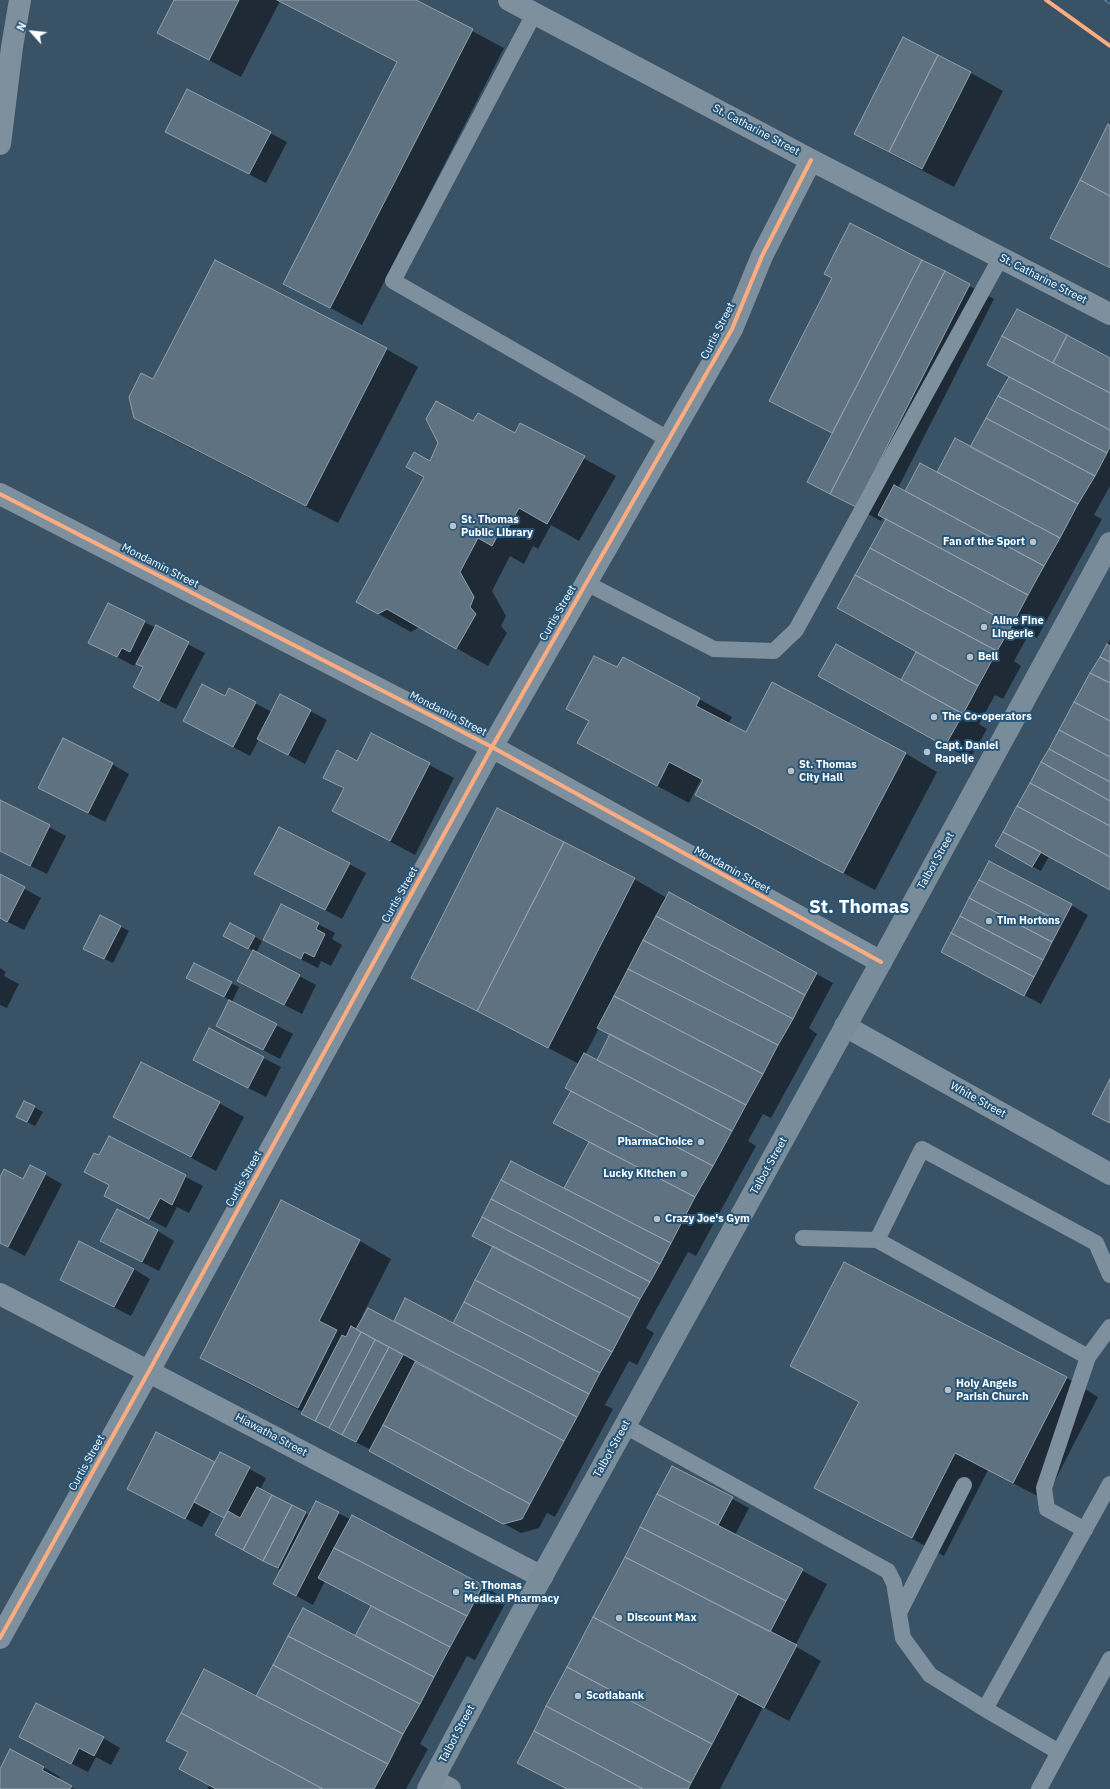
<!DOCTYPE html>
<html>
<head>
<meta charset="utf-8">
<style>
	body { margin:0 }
	#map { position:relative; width:1110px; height:1789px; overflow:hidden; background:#395266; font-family:"IBM Plex Sans",sans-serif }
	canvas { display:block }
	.north { position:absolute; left:12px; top:12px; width:40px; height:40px; -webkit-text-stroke:3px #275578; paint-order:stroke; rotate:297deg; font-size:11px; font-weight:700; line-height:16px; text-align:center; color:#fff }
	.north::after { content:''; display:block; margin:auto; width:14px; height:18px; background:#fff; clip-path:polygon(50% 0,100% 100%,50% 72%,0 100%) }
</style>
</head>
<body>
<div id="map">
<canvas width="1110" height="1789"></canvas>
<div class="north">N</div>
</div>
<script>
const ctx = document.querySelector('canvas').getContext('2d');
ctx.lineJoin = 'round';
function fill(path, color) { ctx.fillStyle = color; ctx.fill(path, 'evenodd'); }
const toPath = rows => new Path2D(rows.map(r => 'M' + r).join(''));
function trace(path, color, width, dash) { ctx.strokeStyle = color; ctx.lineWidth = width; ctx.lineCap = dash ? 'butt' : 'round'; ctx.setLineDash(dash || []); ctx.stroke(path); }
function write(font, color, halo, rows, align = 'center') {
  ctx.font = font + ' "IBM Plex Sans",sans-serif'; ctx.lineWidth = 4; ctx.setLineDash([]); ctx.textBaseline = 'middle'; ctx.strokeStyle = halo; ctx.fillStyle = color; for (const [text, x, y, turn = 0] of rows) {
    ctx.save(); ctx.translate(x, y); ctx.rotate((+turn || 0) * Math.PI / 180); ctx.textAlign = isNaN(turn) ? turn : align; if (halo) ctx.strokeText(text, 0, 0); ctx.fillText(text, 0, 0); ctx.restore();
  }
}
fill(toPath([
	[175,0,414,0,504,48,362,325,284,283,398,63,280,1,241,77,158,33],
	[903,39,971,73,1003,91,954,187,887,152,855,134],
	[1110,127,1110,269,1052,237],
	[270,133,287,142,266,183,183,141],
	[850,224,994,299,898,488,905,492,937,473,956,439,971,448,1010,377,988,365,1110,359,1110,486,1094,515,1102,519,1037,638,1029,634,1014,661,1021,666,1003,699,995,695,979,724,987,729,970,759,844,690,907,684,902,679,917,652,887,519,883,517,881,521,808,482,833,434,771,400,833,278],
	[386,349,418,367,338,523,167,436,135,417,154,381],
	[474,422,515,434,521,424,616,476,579,541,551,525,538,549,533,546,524,564,510,556,492,591,506,616,501,626,507,633,488,666,419,627,411,632,357,602,425,477,430,462],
	[109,604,205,653,176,709,151,697,144,667,136,663,134,666,89,642],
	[1110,640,1110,889,1049,856,1041,871,996,846],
	[623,658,732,717,728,724,746,733,905,753,937,772,875,890,697,795,704,781,701,779,689,803,578,743],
	[230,690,272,712,310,711,327,720,305,764,259,739,250,756,184,721,226,697],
	[372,735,454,778,415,855,333,811,344,789,325,777,358,762],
	[112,764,129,774,105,822,56,797],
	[0,801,66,836,47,874,0,851],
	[349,864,366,873,342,919,256,874],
	[0,875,41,898,24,930,0,918],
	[634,879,667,898,670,893,833,983,809,1028,817,1034,771,1118,763,1114,748,1141,756,1146,696,1256,688,1252,646,1328,654,1333,637,1365,629,1361,605,1405,613,1409,555,1517,547,1513,539,1528,521,1533,387,1460,371,1450,319,1423,303,1412,233,1376,201,1358,281,1201,360,1241,391,1259,362,1316,394,1322,405,1299,487,1342,574,1192,590,1142,555,1122,572,1091,579,1064,412,977],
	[599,1028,611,1035,605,1065,585,1055],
	[381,1342,387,1345,386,1347,381,1344],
	[1071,905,1088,915,1041,1004,943,952],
	[101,916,129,931,113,963,92,953],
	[318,924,335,933,332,939,342,945,331,966,321,961,318,968,281,949],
	[254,936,262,941,256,953,316,985,302,1014,255,990,254,951,233,940],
	[0,968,6,972,4,976,19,984,7,1008,0,1005],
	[196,983,231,983,239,987,232,1002,293,1034,280,1059,217,1026,230,1000],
	[210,1030,281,1067,266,1097,211,1069],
	[219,1103,244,1117,216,1171,114,1117],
	[34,1107,43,1112,35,1126,25,1121],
	[109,1137,203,1186,189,1213,177,1207,166,1228,105,1196,110,1186,85,1172,99,1157],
	[30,1166,62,1184,25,1256,0,1243,0,1178,23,1180],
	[158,1231,174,1241,159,1271,118,1250],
	[845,1263,1067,1378,1098,1397,1045,1500,988,1470,944,1556,816,1487,860,1403,791,1366],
	[134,1269,150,1279,131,1316,78,1289],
	[220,1453,266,1478,260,1490,309,1515,338,1513,483,1586,507,1600,475,1660,467,1656,420,1744,428,1749,406,1789,207,1789,209,1786,180,1769,189,1753,167,1740,256,1697,355,1638,372,1606,325,1581,313,1605,291,1593,281,1570,216,1535,225,1518,211,1511,202,1527,145,1498,215,1464],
	[673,1467,749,1508,735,1535,827,1584,795,1646,821,1661,789,1721,763,1707,720,1789,566,1789,518,1763],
	[103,1738,120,1748,111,1765,96,1757,88,1772,37,1746],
	[43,1767,60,1777,58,1780,75,1789,0,1789,0,1771]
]), '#0007');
const building = toPath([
	[174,0,239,0,209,60,157,33,174,0],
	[277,0,416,0,473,29,330,308,283,284,397,62,277,0],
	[903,37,938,55,889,152,854,134,903,37],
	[938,55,971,72,922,169,889,152,938,55],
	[187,89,271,132,249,174,165,132,187,89],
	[1108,124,1110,126,1110,196,1080,180,1108,124],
	[1080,180,1110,196,1110,268,1050,238,1080,180],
	[850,223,922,260,832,433,769,401,832,278,824,274,850,223],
	[215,260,387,348,306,506,134,418,129,397,141,373,153,379,215,260],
	[922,260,945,271,830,494,807,482,922,260],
	[945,271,970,284,856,507,830,494,945,271],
	[1017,309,1067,335,1053,363,1002,336,1017,309],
	[1067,335,1110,358,1110,393,1053,363,1067,335],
	[1002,336,1110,393,1110,430,987,365,1002,336],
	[1009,377,1110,430,1110,447,1107,453,998,396,1009,377],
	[998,396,1107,453,1095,476,986,418,998,396],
	[436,401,473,421,478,413,515,433,520,423,585,456,547,524,519,508,506,531,501,529,492,546,478,538,460,572,474,597,470,607,476,614,456,649,387,609,378,614,356,602,424,477,406,467,414,452,430,461,438,443,426,419,436,401],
	[986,418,1095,476,1078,504,970,447,986,418],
	[955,438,1078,504,1060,538,937,472,955,438],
	[920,463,1060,538,1044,566,905,491,920,463],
	[894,485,1044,566,1028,595,878,515,894,485],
	[886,519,1028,595,1012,625,870,548,886,519],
	[870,548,1012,625,997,651,855,575,870,548],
	[855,575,997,651,978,686,837,608,855,575],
	[108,603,145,621,130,652,122,648,117,657,88,643,108,603],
	[156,625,189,642,159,701,133,687,143,667,136,664,156,625],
	[836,644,963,714,945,746,818,676,836,644],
	[1107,644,1110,646,1110,662,1100,657,1107,644],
	[916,652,978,686,963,714,901,680,916,652],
	[594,656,617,667,623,657,700,698,696,706,746,732,772,682,906,753,843,873,695,795,703,780,669,762,657,786,577,743,589,721,566,709,594,656],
	[1100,657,1110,662,1110,683,1090,673,1100,657],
	[1090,673,1110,683,1110,721,1074,702,1090,673],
	[202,684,225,696,229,688,256,702,233,747,183,721,202,684],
	[280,694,311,710,288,755,257,739,280,694],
	[1074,702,1110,721,1110,757,1059,730,1074,702],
	[1059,730,1110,757,1110,782,1049,749,1059,730],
	[371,733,430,763,390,841,332,811,344,788,323,778,337,750,357,761,371,733],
	[63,738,113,763,88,813,38,788,63,738],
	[1049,749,1110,782,1110,801,1041,762,1049,749],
	[1041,762,1110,801,1110,826,1030,783,1041,762],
	[1030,783,1110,826,1110,857,1017,806,1030,783],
	[0,800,50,825,30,866,0,851,0,800],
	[1017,806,1110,857,1110,890,1003,832,1017,806],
	[497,808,564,842,477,1011,411,978,497,808],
	[279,827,350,863,325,910,254,874,279,827],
	[1003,832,1041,852,1032,867,995,846,1003,832],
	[564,842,635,878,548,1048,477,1011,564,842],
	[989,861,1072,904,1062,923,979,880,989,861],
	[0,874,25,887,7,922,0,918,0,874],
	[979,880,1062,923,1052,942,969,898,979,880],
	[669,892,817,973,805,995,656,916,669,892],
	[969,898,1052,942,1043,960,960,916,969,898],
	[281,904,319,923,316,929,325,934,314,957,304,952,301,959,263,940,281,904],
	[100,915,121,926,104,959,83,949,100,915],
	[656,916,805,995,793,1019,643,940,656,916],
	[960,916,1043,960,1034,977,951,933,960,916],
	[230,923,255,936,248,949,223,936,230,923],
	[951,933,1034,977,1024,996,941,952,951,933],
	[643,940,793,1019,778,1045,628,969,643,940],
	[253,950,300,975,284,1005,237,981,253,950],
	[194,963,232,982,224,997,186,978,194,963],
	[628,969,778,1045,763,1074,614,996,628,969],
	[614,996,763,1074,746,1105,597,1028,614,996],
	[229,1000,277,1024,263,1050,216,1026,229,1000],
	[209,1028,264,1057,248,1088,193,1060,209,1028],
	[610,1034,746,1105,732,1131,597,1060,610,1034],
	[584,1053,732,1131,713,1166,565,1088,584,1053],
	[141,1062,220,1102,191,1157,113,1117,141,1062],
	[1110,1079,1110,1123,1092,1114,1110,1079],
	[571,1091,713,1166,695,1197,553,1123,571,1091],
	[24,1101,35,1106,27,1122,16,1117,24,1101],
	[109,1136,186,1175,172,1205,160,1198,149,1219,104,1196,109,1185,84,1172,94,1153,99,1155,109,1136],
	[589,1142,695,1197,671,1243,564,1188,589,1142],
	[511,1161,671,1243,660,1264,501,1180,511,1161],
	[30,1165,46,1173,8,1247,0,1243,0,1177,4,1169,23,1179,30,1165],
	[501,1180,660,1264,650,1282,491,1199,501,1180],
	[491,1199,650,1282,640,1299,482,1217,491,1199],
	[281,1200,360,1240,319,1321,337,1330,298,1408,200,1358,281,1200],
	[117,1209,158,1230,142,1262,100,1241,117,1209],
	[482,1217,640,1299,630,1318,472,1236,482,1217],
	[79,1241,134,1269,114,1307,60,1280,79,1241],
	[493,1246,630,1318,612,1352,475,1280,493,1246],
	[844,1262,1067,1377,1013,1483,955,1453,912,1538,814,1488,859,1402,790,1366,844,1262],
	[475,1280,612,1352,600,1373,464,1302,475,1280],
	[405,1298,589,1394,577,1417,394,1321,405,1298],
	[464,1302,600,1373,589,1394,453,1323,464,1302],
	[368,1308,577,1417,564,1441,356,1329,368,1308],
	[351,1326,361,1332,315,1421,301,1414,342,1335,346,1337,351,1326],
	[361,1332,375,1340,329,1428,315,1421,361,1332],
	[375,1340,389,1347,342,1435,329,1428,375,1340],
	[389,1347,403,1355,356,1442,342,1435,389,1347],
	[415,1362,564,1441,530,1504,383,1425,415,1362],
	[383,1425,530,1504,522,1519,503,1524,369,1451,383,1425],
	[156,1432,215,1462,185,1519,127,1489,156,1432],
	[220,1452,250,1467,224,1518,194,1502,220,1452],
	[672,1466,733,1497,718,1525,657,1494,672,1466],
	[257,1487,272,1495,243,1550,215,1535,228,1511,240,1518,257,1487],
	[657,1494,803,1569,786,1601,640,1527,657,1494],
	[272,1495,292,1505,263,1561,243,1550,272,1495],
	[316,1501,339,1512,296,1596,273,1584,316,1501],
	[292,1505,306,1512,278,1568,263,1561,292,1505],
	[352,1515,483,1585,467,1616,334,1548,352,1515],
	[640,1527,786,1601,770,1632,625,1557,640,1527],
	[334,1548,467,1616,450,1647,318,1578,334,1548],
	[625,1557,797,1645,764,1708,593,1617,625,1557],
	[371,1606,450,1647,434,1677,355,1636,371,1606],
	[303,1608,434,1677,420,1704,288,1636,303,1608],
	[593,1617,738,1694,712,1744,567,1667,593,1617],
	[288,1636,420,1704,403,1734,273,1665,288,1636],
	[273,1665,403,1734,388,1764,256,1696,273,1665],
	[567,1667,712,1744,691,1783,546,1706,567,1667],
	[204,1669,388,1764,374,1789,323,1789,181,1713,204,1669],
	[36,1703,104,1737,94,1756,79,1748,71,1764,19,1737,36,1703],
	[546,1706,691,1783,688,1789,643,1789,534,1731,546,1706],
	[181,1713,323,1789,216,1789,179,1769,188,1752,166,1741,181,1713],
	[534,1731,643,1789,567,1789,517,1763,534,1731],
	[10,1749,44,1767,42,1770,72,1786,70,1789,0,1789,0,1769,10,1749]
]);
fill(building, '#5f7281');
trace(building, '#91a0ac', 1);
trace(toPath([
	[534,14,393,281,668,439],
	[586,583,714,649,774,651,796,630,1001,257],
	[803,1238,877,1240],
	[1088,1357,877,1240,922,1149,1096,1243,1110,1275],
	[625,1426,888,1571,894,1583,903,1638,930,1675,985,1709],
	[1110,1484,985,1709,1059,1752,1110,1659],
	[1085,1530,1047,1509,1044,1488,1088,1357,1110,1327],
	[899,1613,964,1485],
	[1039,1789,1059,1752]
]), '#7e8f9d', 16);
trace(toPath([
	[509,0,811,160,1110,314],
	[0,144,12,47,20,0],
	[0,494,492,747,881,962],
	[845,1026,1110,1174],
	[0,1294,542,1577],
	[0,1638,149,1371,492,747,732,329,762,256,811,160],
	[433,1780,450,1789]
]), '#7e8f9d', 22);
trace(toPath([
	[428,1789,520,1616,881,962,1110,543]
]), '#798c99', 22);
const rail = toPath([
	[1107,0,1110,2]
]);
trace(rail, '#7f909d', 4.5);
trace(rail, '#275578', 3, [9]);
trace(toPath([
	[1046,0,1110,46],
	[0,494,492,747,881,962],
	[0,1638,149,1371,492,747,732,329,762,256,811,160]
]), '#ffac80', 4);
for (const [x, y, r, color] of [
	[453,526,4,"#bac2c9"],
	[1033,542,4,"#bac2c9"],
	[984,627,4,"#bac2c9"],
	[970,657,4,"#bac2c9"],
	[934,717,4,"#bac2c9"],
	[927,752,4,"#bac2c9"],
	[791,771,4,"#bac2c9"],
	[989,921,4,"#bac2c9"],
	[701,1142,4,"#bac2c9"],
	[684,1174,4,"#bac2c9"],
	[657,1219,4,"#bac2c9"],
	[948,1390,4,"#bac2c9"],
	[456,1592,4,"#bac2c9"],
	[619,1618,4,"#bac2c9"],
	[578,1696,4,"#bac2c9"]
]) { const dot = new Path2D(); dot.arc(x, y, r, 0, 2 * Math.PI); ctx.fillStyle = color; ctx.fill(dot); trace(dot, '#275578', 1.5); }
write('11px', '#fff', '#275578', [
	["St. Catharine Street",756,130,28],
	["St. Catharine Street",1043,279,27],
	["Curtis Street",718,331,-63],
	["Mondamin Street",160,566,27],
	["Curtis Street",558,613,-60],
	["Mondamin Street",448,714,27],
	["Talbot Street",936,861,-61],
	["Mondamin Street",732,870,29],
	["Curtis Street",400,895,-61],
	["White Street",978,1100,29],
	["Talbot Street",769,1166,-61],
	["Curtis Street",244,1179,-61],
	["Hiawatha Street",271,1435,28],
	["Talbot Street",612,1449,-61],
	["Curtis Street",87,1463,-61],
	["Talbot Street",457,1734,-62]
]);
write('bold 11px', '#fff', '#275578', [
	["St. Thomas",461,520],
	["Public Library",461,533],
	["Fan of the Sport",1025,542,"right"],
	["Aline Fine",992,621],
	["Lingerie",992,634],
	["Bell",978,657],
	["The Co-operators",942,717],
	["Capt. Daniel",935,746],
	["Rapelje",935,759],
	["St. Thomas",799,765],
	["City Hall",799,778],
	["Tim Hortons",997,921],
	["PharmaChoice",693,1142,"right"],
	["Lucky Kitchen",676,1174,"right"],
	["Crazy Joe's Gym",665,1219],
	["Holy Angels",956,1384],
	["Parish Church",956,1397],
	["St. Thomas",464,1586],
	["Medical Pharmacy",464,1599],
	["Discount Max",627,1618],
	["Scotiabank",586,1696]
], 'left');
write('bold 19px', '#fff', '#275578', [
	["St. Thomas",859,908]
]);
</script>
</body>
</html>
